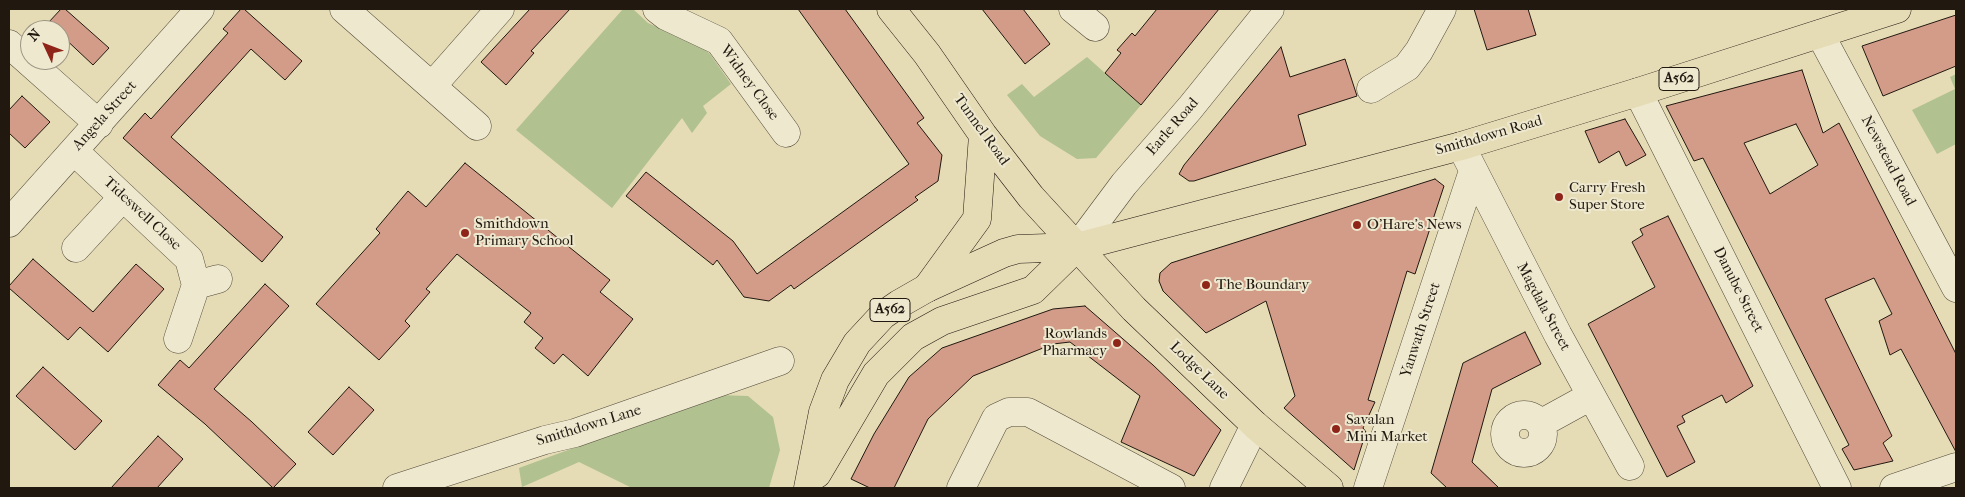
<!DOCTYPE html>
<html>
<head>
<meta charset="utf-8">
<style>
	body { margin:0 }
	#map { position:relative; width:1965px; height:497px; overflow:hidden; background:#e5dbb5; font-family:"IM FELL French Canon",serif }
	canvas { display:block }
	.frame { position:absolute; inset:0; border:10px solid #211810; pointer-events:none }
	.north { position:absolute; left:20px; top:20px; width:50px; height:50px; box-sizing:border-box; background:#eee8cf; border:1px solid #9c9583; border-radius:50%; rotate:313deg; font-size:14px; font-weight:700; line-height:20px; text-align:center; color:#211810 }
	.north::after { content:''; display:block; margin:auto; width:18px; height:22px; background:#8f2418; clip-path:polygon(50% 0,100% 100%,50% 72%,0 100%) }
</style>
</head>
<body>
<div id="map">
<canvas width="1965" height="497"></canvas>
<div class="frame"></div>
<div class="north">N</div>
</div>
<script>
const ctx = document.querySelector('canvas').getContext('2d');
ctx.lineJoin = 'round';
function fill(path, color) { ctx.fillStyle = color; ctx.fill(path, 'evenodd'); }
const toPath = rows => new Path2D(rows.map(r => 'M' + r).join(''));
function trace(path, color, width, dash) { ctx.strokeStyle = color; ctx.lineWidth = width; ctx.lineCap = dash ? 'butt' : 'round'; ctx.setLineDash(dash || []); ctx.stroke(path); }
function write(font, color, halo, rows, align = 'center') {
  ctx.font = font + ' "IM FELL French Canon",serif'; ctx.lineWidth = 4; ctx.setLineDash([]); ctx.textBaseline = 'middle'; ctx.strokeStyle = halo; ctx.fillStyle = color; for (const [text, x, y, turn = 0] of rows) {
    ctx.save(); ctx.translate(x, y); ctx.rotate((+turn || 0) * Math.PI / 180); ctx.textAlign = isNaN(turn) ? turn : align; if (halo) ctx.strokeText(text, 0, 0); ctx.fillText(text, 0, 0); ctx.restore();
  }
}
fill(toPath([
	[623,9,633,9,648,23,702,47,710,54,731,84,703,106,707,113,692,133,682,118,612,208,516,130],
	[1087,57,1141,105,1096,158,1077,159,1040,136,1007,95,1022,84,1034,97],
	[1956,74,1956,144,1937,154,1912,110,1955,89,1950,77],
	[718,395,748,396,773,417,780,450,769,488,632,488,579,462,522,487,519,468]
]), '#b1c190');
const building = toPath([
	[61,9,65,9,109,48,93,65,60,34,60,30,55,30,48,23,61,9],
	[241,9,244,9,302,61,285,80,251,49,171,137,283,237,262,262,123,138,145,113,151,119,228,33,223,29,241,9],
	[530,9,570,9,531,51,534,53,506,85,481,62,530,9],
	[798,9,845,9,924,118,917,123,942,155,938,181,915,197,918,200,794,289,791,285,769,301,744,297,717,260,713,265,626,196,646,172,733,241,757,274,909,164,798,9],
	[982,9,1023,9,1050,44,1025,64,982,9],
	[1157,9,1219,9,1141,105,1105,73,1121,53,1117,50,1132,33,1135,36,1157,9],
	[1474,9,1528,9,1536,35,1487,50,1474,9],
	[1956,15,1956,66,1883,96,1862,46,1956,15],
	[1281,47,1290,77,1345,59,1357,96,1298,115,1306,145,1194,181,1189,181,1179,174,1184,165,1281,47],
	[1802,70,1823,133,1839,123,1956,354,1956,452,1901,349,1890,355,1879,321,1892,314,1874,278,1825,299,1892,436,1883,443,1893,461,1854,470,1842,449,1849,445,1703,158,1694,161,1666,106,1802,70],
	[1796,124,1818,165,1770,194,1744,143,1796,124],
	[22,96,50,122,25,148,9,133,9,110,22,96],
	[1625,119,1646,155,1626,166,1619,151,1599,163,1585,131,1625,119],
	[465,163,610,280,600,292,633,319,588,376,563,354,554,364,535,348,543,338,524,322,531,313,457,254,426,289,430,292,405,321,410,326,379,360,316,304,380,233,376,229,408,191,426,207,465,163],
	[1435,179,1444,186,1415,274,1407,271,1368,400,1375,402,1363,428,1366,432,1354,470,1284,408,1295,396,1266,301,1206,333,1163,291,1159,281,1160,273,1171,263,1435,179],
	[1668,216,1753,386,1726,403,1722,395,1682,416,1685,422,1677,426,1695,462,1667,477,1588,324,1655,287,1632,242,1643,235,1640,229,1668,216],
	[33,259,93,312,136,264,164,289,108,352,80,327,68,340,9,288,9,286,33,259],
	[265,284,289,306,214,389,252,422,296,464,273,488,205,424,158,385,180,360,189,368,265,284],
	[1085,306,1153,365,1221,430,1194,476,1121,442,1140,396,1070,342,1053,344,973,376,928,419,894,488,870,488,851,479,874,434,909,377,942,348,1053,309,1085,306],
	[1525,332,1541,364,1492,389,1472,462,1499,488,1447,488,1431,473,1463,363,1525,332],
	[43,367,102,421,75,450,16,396,43,367],
	[349,387,374,410,333,455,308,432,349,387],
	[158,436,183,459,157,488,111,488,158,436]
]);
fill(building, '#d39c88');
trace(building, '#211810', 1);
const minor = toPath([
	[344,9,477,126],
	[657,9,666,16,719,41,786,133],
	[1073,9,1095,27],
	[1820,34,1956,288],
	[9,44,99,124],
	[432,86,500,9],
	[1371,89,1407,67,1419,51,1442,9],
	[1638,92,1837,488],
	[1461,146,1558,335,1630,466],
	[74,151,189,259,196,285,178,339],
	[9,223,200,9],
	[1077,247,1124,184,1190,108,1270,9],
	[76,248,123,197],
	[196,285,218,279],
	'1505 434a19 19 0 1 1 38 0a19 19 0 1 1-38 0Z',
	[1540,424,1591,396],
	[397,488,545,440,575,433,780,361],
	[961,488,996,418,1009,412,1028,412,1171,488],
	[1224,488,1255,425],
	[1368,488,1473,171],
	[1894,488,1956,467]
]);
const major = toPath([
	[891,9,927,54,983,135,1031,197,1134,309,1255,425,1329,488],
	[927,288,977,219,983,135]
]);
const highway = toPath([
	[817,474,876,374,913,337,942,321,1033,290,1077,247],
	[808,488,823,412,835,380,857,343,883,315,899,304,927,288,1004,253,1018,249,1077,247,1461,146,1638,92,1897,9]
]);
trace(minor, '#524939', 29);
trace(major, '#211810', 29);
trace(highway, '#211810', 29);
trace(minor, '#eee8cf', 28);
trace(major, '#e5dbb5', 28);
trace(highway, '#e5dbb5', 28);
for (const [x, y, r, color] of [
	[1559,197,5,"#8f2418"],
	[1357,225,5,"#8f2418"],
	[465,233,5,"#8f2418"],
	[1206,285,5,"#8f2418"],
	[1117,343,5,"#8f2418"],
	[1336,429,5,"#8f2418"]
]) { const dot = new Path2D(); dot.arc(x, y, r, 0, 2 * Math.PI); ctx.fillStyle = color; ctx.fill(dot); trace(dot, '#eee8cf', 2); }
for (const [x, y, w] of [
	[1679,79,40],
	[890,310,40]
]) { const box = new Path2D(); box.roundRect(x - w / 2, y - 11.5, w, 23, 4); ctx.fillStyle = '#eee8cf'; ctx.fill(box); trace(box, '#211810', 1); }
write('bold 14px', '#211810', null, [
	["A562",1679,79],
	["A562",890,310]
]);
write('15px', '#211810', '#eee8cf', [
	["Widney Close",749,83,54],
	["Angela Street",105,116,-48],
	["Earle Road",1173,127,-49],
	["Tunnel Road",981,130,54],
	["Smithdown Road",1489,136,-16],
	["Newstead Road",1888,161,62],
	["Tideswell Close",142,214,43],
	["Danube Street",1738,290,63],
	["Magdala Street",1543,307,62],
	["Yanwath Street",1421,330,-72],
	["Lodge Lane",1199,371,44],
	["Smithdown Lane",589,426,-17]
]);
write('15px', '#211810', '#eee8cf', [
	["Carry Fresh",1569,188],
	["Super Store",1569,205],
	["Smithdown",475,224],
	["Primary School",475,241],
	["O'Hare's News",1367,225],
	["The Boundary",1216,285],
	["Rowlands",1107,334,"right"],
	["Pharmacy",1107,351,"right"],
	["Savalan",1346,420],
	["Mini Market",1346,437]
], 'left');
</script>
</body>
</html>
